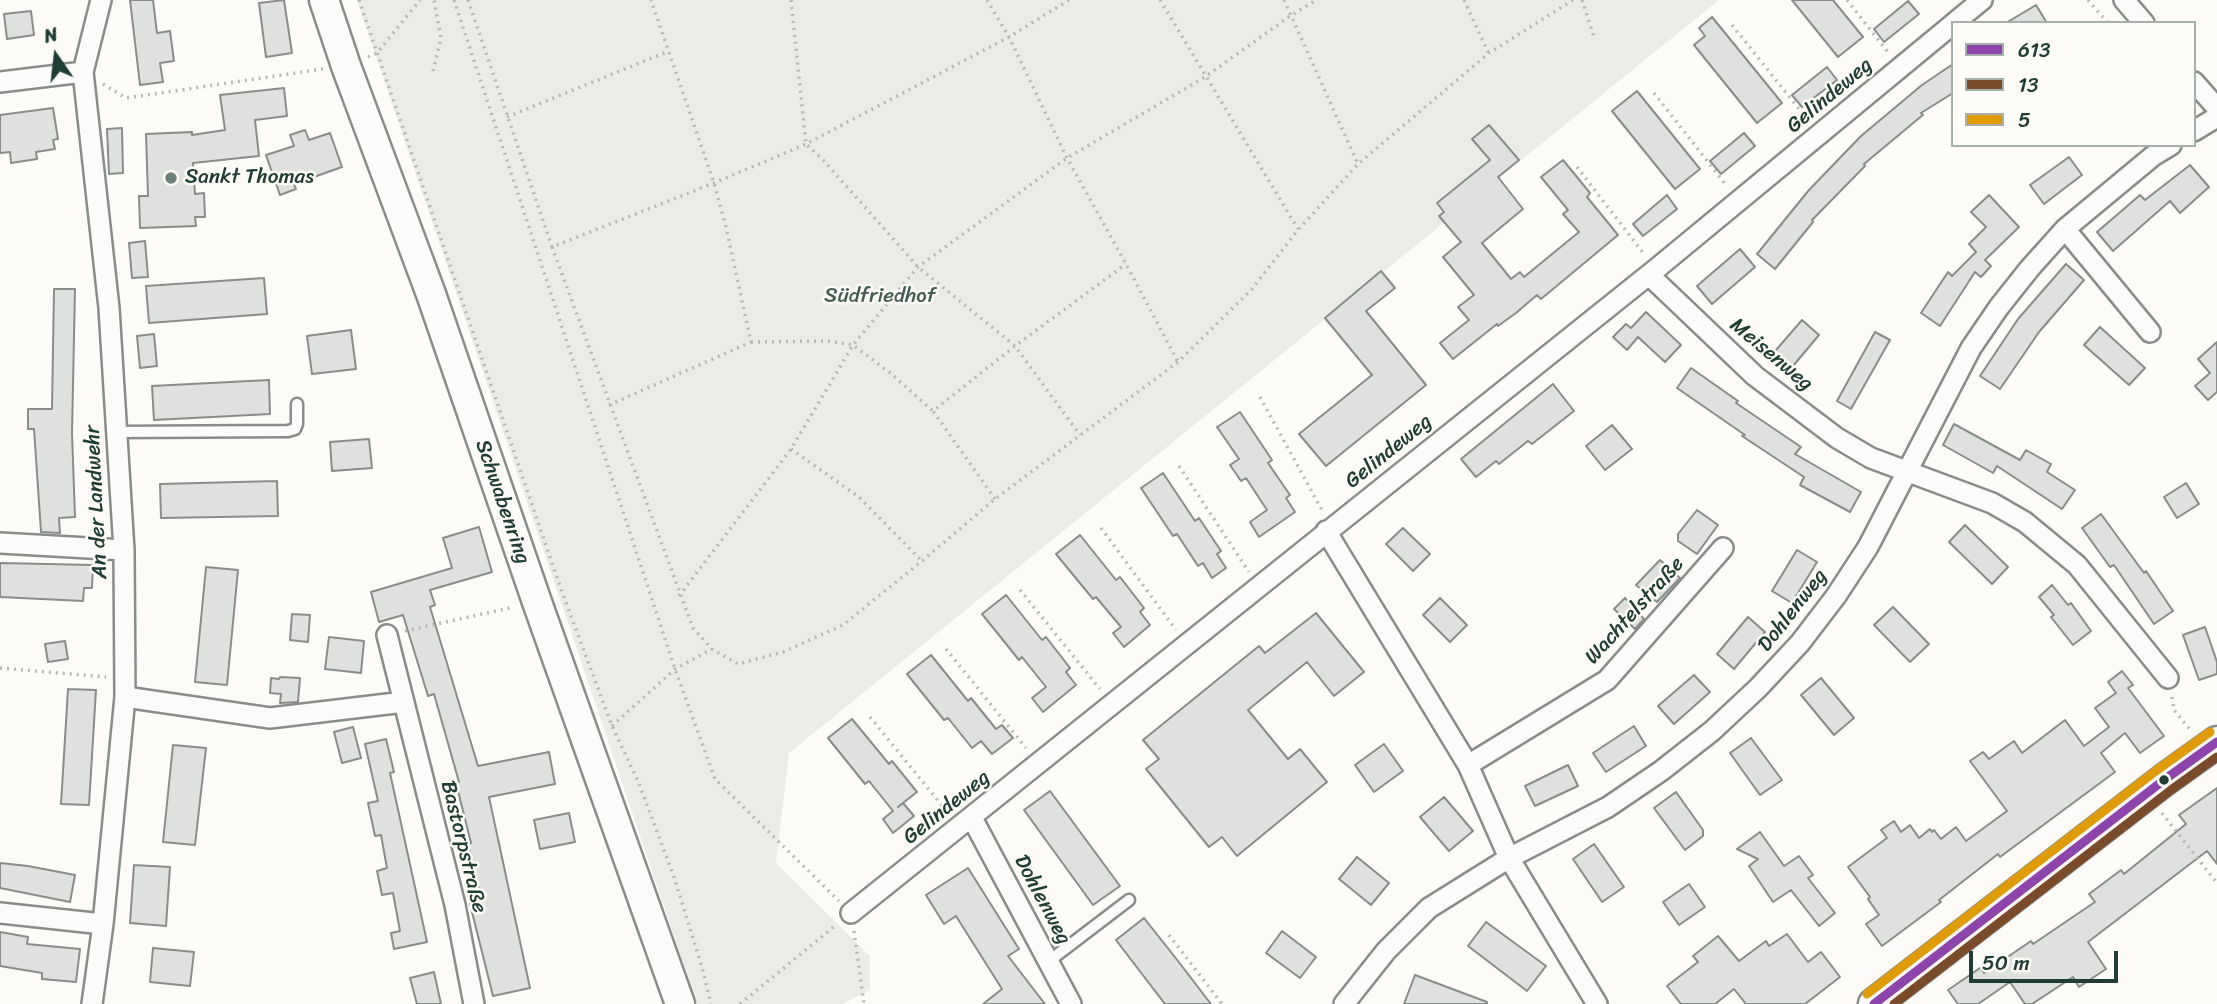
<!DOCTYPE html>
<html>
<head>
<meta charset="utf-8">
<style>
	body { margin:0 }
	#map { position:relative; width:2217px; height:1004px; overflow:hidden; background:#fcfbf8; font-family:Sriracha,sans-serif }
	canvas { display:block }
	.legend { position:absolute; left:1951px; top:21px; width:245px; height:126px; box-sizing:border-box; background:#fdfcf7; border:2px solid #a4b0a9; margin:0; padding:9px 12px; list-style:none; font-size:21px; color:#1f3d34 }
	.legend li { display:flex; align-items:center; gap:14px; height:35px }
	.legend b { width:35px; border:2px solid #a4b0a9 }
	.north { position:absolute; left:21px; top:21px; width:70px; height:70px; -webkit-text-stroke:5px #fdfcf7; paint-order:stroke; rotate:346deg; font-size:19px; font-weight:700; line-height:28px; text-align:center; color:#1f3d34 }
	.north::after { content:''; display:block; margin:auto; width:24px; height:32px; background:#1f3d34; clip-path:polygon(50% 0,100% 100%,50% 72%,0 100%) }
	.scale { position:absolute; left:1969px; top:951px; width:149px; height:32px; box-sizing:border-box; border:4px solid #1f3d34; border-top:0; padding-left:9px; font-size:21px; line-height:24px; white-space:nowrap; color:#1f3d34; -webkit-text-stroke:5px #fdfcf7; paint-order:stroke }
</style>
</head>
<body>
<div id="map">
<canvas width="2217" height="1004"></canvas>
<ul class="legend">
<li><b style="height:9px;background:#8e44ad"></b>613</li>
<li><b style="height:9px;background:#7a4b2a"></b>13</li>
<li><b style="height:9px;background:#e19c05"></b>5</li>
</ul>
<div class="north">N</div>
<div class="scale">50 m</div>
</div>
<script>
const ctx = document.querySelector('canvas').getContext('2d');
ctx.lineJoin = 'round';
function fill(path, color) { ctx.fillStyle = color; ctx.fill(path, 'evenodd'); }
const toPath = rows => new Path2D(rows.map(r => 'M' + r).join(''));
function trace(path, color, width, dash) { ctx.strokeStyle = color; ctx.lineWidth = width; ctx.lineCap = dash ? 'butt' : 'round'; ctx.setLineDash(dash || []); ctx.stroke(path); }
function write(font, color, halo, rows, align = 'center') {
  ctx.font = font + ' Sriracha,sans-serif'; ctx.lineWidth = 5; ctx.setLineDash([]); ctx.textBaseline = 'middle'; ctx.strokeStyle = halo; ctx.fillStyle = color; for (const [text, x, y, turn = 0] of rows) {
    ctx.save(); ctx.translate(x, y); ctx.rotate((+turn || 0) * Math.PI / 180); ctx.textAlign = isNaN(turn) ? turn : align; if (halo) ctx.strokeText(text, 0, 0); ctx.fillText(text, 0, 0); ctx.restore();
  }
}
fill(toPath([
	[357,0,1719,0,789,753,776,863,870,956,870,990,842,1004,697,1004]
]), '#ebece8');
const building = toPath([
	[130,0,153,0,157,33,170,31,174,61,160,63,163,82,140,85,130,0],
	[284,0,292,53,266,57,259,3,284,0],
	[1792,0,1833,0,1863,37,1838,57,1792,0],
	[1908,1,1919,14,1884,42,1874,29,1908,1],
	[2036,5,2047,23,2006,23,2036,5],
	[31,11,34,35,7,39,4,14,31,11],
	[1712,17,1782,103,1757,123,1694,45,1705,36,1699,28,1712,17],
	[1953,64,1953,93,1921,113,1923,115,1918,119,1864,164,1865,166,1812,220,1813,222,1775,269,1757,254,1809,190,1861,136,1922,85,1953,64],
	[1827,67,1837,80,1802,107,1792,95,1827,67],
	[284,88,287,116,255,120,259,156,193,163,195,194,204,193,205,217,195,217,196,226,140,228,139,196,148,196,146,134,192,132,192,135,225,130,220,95,284,88],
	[1637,91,1700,169,1675,189,1612,111,1637,91],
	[53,108,58,139,53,140,55,149,36,152,37,159,11,163,10,152,0,153,0,115,53,108],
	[1489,125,1519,160,1498,177,1523,209,1482,243,1511,279,1520,272,1524,277,1579,232,1563,214,1568,210,1541,177,1563,160,1590,193,1587,197,1618,235,1541,299,1537,295,1516,313,1498,326,1497,324,1453,359,1440,343,1469,320,1458,307,1474,295,1443,257,1461,242,1439,216,1444,212,1437,203,1490,160,1472,139,1489,125],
	[122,128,123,173,109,174,107,129,122,128],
	[305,130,309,140,330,133,342,167,294,184,296,189,280,195,266,155,294,146,290,135,305,130],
	[1744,133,1755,146,1721,174,1710,161,1744,133],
	[2069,157,2082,175,2044,204,2030,185,2069,157],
	[2190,165,2209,187,2180,213,2170,201,2113,251,2097,232,2140,195,2145,200,2190,165],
	[1667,195,1677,209,1643,236,1633,224,1667,195],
	[1989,195,2019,227,1985,260,1991,266,1981,277,1975,272,1940,326,1921,313,1948,272,1952,276,1976,252,1969,244,1986,227,1971,212,1989,195],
	[145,241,148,277,132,278,129,243,145,241],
	[1740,249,1755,267,1712,304,1697,286,1740,249],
	[2066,264,2084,280,2039,332,2000,389,1980,376,2018,319,2066,264],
	[1381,271,1395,288,1366,311,1426,385,1326,466,1299,434,1372,375,1325,318,1381,271],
	[264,278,267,314,149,323,146,286,264,278],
	[54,289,75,289,72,433,75,517,59,518,60,533,41,532,34,429,28,429,28,409,52,409,54,289],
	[1646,312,1681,345,1665,362,1638,337,1627,350,1613,337,1626,324,1631,328,1646,312],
	[1802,320,1819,335,1788,372,1770,357,1802,320],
	[2100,327,2145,368,2129,385,2084,345,2100,327],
	[351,330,356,369,312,374,307,336,351,330],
	[1875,332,1890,340,1851,409,1837,401,1875,332],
	[154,334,157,366,140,368,137,336,154,334],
	[2217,342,2217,392,2208,400,2195,386,2210,373,2198,359,2217,342],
	[1691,368,1738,401,1736,403,1801,447,1795,454,1861,492,1850,512,1800,485,1804,477,1742,436,1745,435,1677,388,1691,368],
	[269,380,270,414,154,420,152,386,269,380],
	[1553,384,1574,411,1532,444,1528,441,1499,464,1496,461,1476,477,1461,459,1553,384],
	[1240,412,1272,460,1268,463,1290,495,1286,498,1295,512,1259,537,1250,522,1267,510,1246,478,1241,481,1230,465,1239,459,1217,427,1240,412],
	[1954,424,2020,460,2026,450,2051,464,2047,472,2075,490,2062,509,1997,466,1993,473,1943,445,1954,424],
	[1612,425,1632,449,1605,470,1586,446,1612,425],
	[369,439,372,468,332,471,330,442,369,439],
	[1163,473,1195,521,1199,518,1221,551,1217,554,1226,568,1212,578,1203,563,1198,566,1177,534,1173,536,1141,488,1163,473],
	[277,481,278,516,161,518,160,484,277,481],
	[2186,483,2199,504,2177,518,2164,497,2186,483],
	[1697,510,1718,525,1697,554,1678,541,1678,534,1697,510],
	[2101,514,2144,573,2146,571,2173,611,2154,624,2114,565,2110,567,2082,528,2101,514],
	[1965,525,2008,567,1992,584,1949,542,1965,525],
	[479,527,492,572,430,590,435,605,430,607,478,766,549,752,555,784,489,797,530,988,493,996,470,904,482,902,468,844,471,843,456,783,459,782,434,694,428,696,403,615,379,622,371,592,452,568,443,538,479,527],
	[1403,528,1430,554,1413,571,1386,544,1403,528],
	[1080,535,1116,580,1120,577,1144,608,1140,612,1150,625,1124,647,1113,633,1121,627,1096,597,1093,599,1056,554,1080,535],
	[1797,550,1817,562,1792,603,1772,591,1797,550],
	[1660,560,1680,578,1657,602,1636,585,1660,560],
	[0,563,93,565,92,588,84,588,83,601,0,597,0,563],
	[206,567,238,570,227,685,195,682,206,567],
	[2052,585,2068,605,2071,603,2091,631,2073,645,2051,617,2054,615,2039,597,2052,585],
	[1006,595,1042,640,1046,637,1070,668,1066,672,1076,685,1043,712,1032,698,1046,687,1022,657,1019,660,982,614,1006,595],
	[1440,598,1467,625,1450,642,1423,615,1440,598],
	[1625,598,1644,619,1635,629,1614,609,1625,598],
	[1893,607,1929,644,1910,662,1874,625,1893,607],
	[1316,613,1364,672,1334,696,1307,662,1248,710,1288,759,1300,749,1327,782,1237,856,1222,837,1209,847,1146,769,1159,759,1143,740,1259,646,1265,653,1316,613],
	[292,614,310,615,308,642,290,640,292,614],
	[1748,617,1765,632,1734,669,1717,654,1748,617],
	[2205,627,2217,662,2217,674,2199,680,2183,635,2205,627],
	[329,637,364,641,361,673,325,669,329,637],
	[65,641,68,659,48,662,45,644,65,641],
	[931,655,968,701,971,698,996,729,1002,725,1013,738,992,754,981,741,972,748,948,718,944,720,907,674,931,655],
	[2122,671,2133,685,2128,688,2164,736,2140,753,2125,733,2101,753,2115,772,2000,857,1998,854,1939,900,1941,902,1882,946,1866,924,1879,915,1868,899,1870,897,1848,867,1887,838,1881,830,1894,821,1901,832,1910,825,1919,838,1930,829,1932,832,1934,830,1941,839,1956,827,1966,841,2007,811,1970,761,1983,752,1989,759,2014,741,2022,753,2065,720,2084,746,2109,727,2095,708,2116,693,2108,682,2122,671],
	[1694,675,1710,692,1674,724,1658,706,1694,675],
	[280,677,300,678,298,702,280,703,281,694,270,693,271,678,279,679,280,677],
	[1821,678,1854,718,1834,735,1801,695,1821,678],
	[68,689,96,690,89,805,61,804,68,689],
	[852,719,889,764,892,761,917,792,898,807,903,803,914,816,893,833,883,819,893,811,869,781,865,784,828,738,852,719],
	[1634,726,1646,746,1606,772,1593,753,1634,726],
	[353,727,361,758,342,763,334,732,353,727],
	[1751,738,1782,780,1760,795,1730,753,1751,738],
	[386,739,394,772,390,773,427,942,394,949,391,933,400,931,393,893,382,895,377,871,387,868,381,835,375,836,368,803,378,801,365,744,386,739],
	[1384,744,1403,771,1374,792,1355,765,1384,744],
	[173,745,206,748,195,845,163,842,173,745],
	[1568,765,1578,786,1535,806,1525,786,1568,765],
	[2217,788,2217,864,2207,851,2088,942,2106,969,2079,987,2073,977,2032,1004,2025,1004,2010,982,1978,1004,1958,1004,1948,990,1980,968,1984,973,2031,941,2033,944,2095,902,2089,894,2121,870,2124,874,2186,824,2179,815,2217,788],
	[1050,791,1120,886,1093,905,1024,810,1050,791],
	[1676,792,1703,830,1703,836,1685,850,1654,808,1676,792],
	[1444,797,1473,831,1449,851,1420,817,1444,797],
	[569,813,575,842,540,849,534,820,569,813],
	[1760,832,1784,866,1799,856,1813,875,1808,878,1835,913,1819,926,1791,890,1773,902,1749,866,1758,859,1737,849,1760,832],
	[1594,844,1624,887,1602,902,1573,859,1594,844],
	[1357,857,1389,883,1371,905,1339,879,1357,857],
	[0,863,28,866,75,875,70,902,0,888,0,863],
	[134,865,170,867,166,926,130,923,134,865],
	[968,868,1019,949,1008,956,1045,1004,983,1004,1002,989,956,916,944,924,926,895,968,868],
	[1689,884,1705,907,1679,925,1663,902,1689,884],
	[1144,918,1178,961,1211,1004,1165,1004,1116,940,1144,918],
	[1486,922,1546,966,1527,991,1468,946,1486,922],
	[1282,931,1316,957,1300,978,1266,953,1282,931],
	[0,932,28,937,27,944,80,949,76,982,42,979,42,973,0,966,0,932],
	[1787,934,1808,962,1821,952,1840,977,1805,1004,1746,1004,1734,989,1715,1004,1681,1004,1667,986,1698,962,1693,956,1718,936,1739,961,1766,941,1769,946,1787,934],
	[153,948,194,952,190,986,150,982,153,948],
	[434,972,441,1004,417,1004,410,978,434,972],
	[1415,975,1487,1002,1487,1004,1404,1004,1415,975]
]);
fill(building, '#dfe1de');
trace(building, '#888d8a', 2);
const lane = toPath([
	[117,432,288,431,295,429,297,424,297,404],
	[1049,961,1129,900]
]);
const street = toPath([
	[2124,0,2144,23],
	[1954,23,1982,0],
	[0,82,83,72],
	[2194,82,2217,108],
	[2194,131,2217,117],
	[2065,229,2150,332],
	[1649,275,1755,376,1837,438,1871,458,1992,503,2025,522,2077,565,2168,678],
	[1326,531,1468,765,1509,858,1597,1004],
	[0,543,124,550],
	[387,635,455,905,474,1004],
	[125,697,270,718,404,702],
	[1468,765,1607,680,1723,548],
	[972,818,1071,1004],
	[0,913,103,924],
	[851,913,1656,269,1953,24],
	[92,1004,103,924,125,697,124,550,109,308,83,72,101,0],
	[1344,1004,1386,951,1429,908,1509,858,1608,807,1661,771,1712,731,1758,688,1800,643,1836,596,1868,547,1971,348,1999,307,2030,268,2065,229,2153,156,2171,145]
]);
const secondary = toPath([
	[324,0,346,66,431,294,537,602,680,1004]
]);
const primary = toPath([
	[1874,1004,2164,780,2217,742]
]);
trace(lane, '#888d8a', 15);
trace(street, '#888d8a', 24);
trace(secondary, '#888d8a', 33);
trace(primary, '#888d8a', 35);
trace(toPath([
	[359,0,562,592,612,726,638,781,674,877,702,967,711,1004],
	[454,0,675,669,715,779,839,901],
	[468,0,552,247],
	[791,0,806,144,824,161,918,267,1015,346,1080,435],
	[987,0,1009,37,1067,158,1126,264,1178,362],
	[1069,0,1009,37,806,144,714,183,552,247,693,628,712,649,738,664,783,652,843,625,922,561,995,499,1178,362,1252,289,1298,230,1358,164,1489,53,1573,0],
	[1160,0,1298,229],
	[1284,0,1358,164],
	[1464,0,1488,52],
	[1582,0,1594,37],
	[1847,0,1888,52],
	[2088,0,2108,23],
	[1732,25,1807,119],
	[368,57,377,53,420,0],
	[433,71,441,38,434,0],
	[103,84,126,98,323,69],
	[1654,93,1726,185],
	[507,117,669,51],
	[1577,167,1644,254],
	[751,342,828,341,853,345,889,372,933,411],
	[1260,397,1323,512],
	[609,405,751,342,726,227,714,183,651,0],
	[791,449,859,497,922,561],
	[1179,466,1249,572],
	[995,499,933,411,1015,346,1126,264],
	[1101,528,1176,630],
	[1020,590,1100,689],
	[679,596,791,449,853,345,918,267,1067,158,1205,77,1290,16,1316,0],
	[405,631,514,607],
	[946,649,1026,748],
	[0,668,106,677],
	[2172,697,2174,710,2192,732],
	[870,717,948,813],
	[612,726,675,669,712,649],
	[2162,813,2217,883],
	[854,931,864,1004],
	[1169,935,1222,1004],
	[740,1004,836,925]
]), '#b5b8b6', 3.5, [2, 5]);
trace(lane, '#fbfbf9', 10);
trace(street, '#fbfbf9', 19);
trace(secondary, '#fbfbf9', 28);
trace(primary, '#fbfbf9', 30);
trace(toPath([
	[1874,1004,2164,780,2217,742]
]), '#8e44ad', 9);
trace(toPath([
	[1894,1004,2171,790,2217,757]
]), '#7a4b2a', 9);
trace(toPath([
	[1867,994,2157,770,2210,732]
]), '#e19c05', 9);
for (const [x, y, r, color] of [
	[171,178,7,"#6c8079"],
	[2164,780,6,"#1f3d34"]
]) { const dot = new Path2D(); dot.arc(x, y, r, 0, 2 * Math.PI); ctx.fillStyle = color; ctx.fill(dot); trace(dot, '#fdfcf7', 2.5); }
write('21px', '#1f3d34', '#fdfcf7', [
	["Gelindeweg",1830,96,-40],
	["Meisenweg",1771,355,40],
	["Gelindeweg",1389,452,-39],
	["An der Landwehr",97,502,-93],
	["Schwabenring",502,502,71],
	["Wachtelstraße",1635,611,-48],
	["Dohlenweg",1793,611,-52],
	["Gelindeweg",947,808,-39],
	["Bastorpstraße",463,847,76],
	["Dohlenweg",1042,900,62]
]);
write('21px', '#1f3d34', '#fdfcf7', [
	["Sankt Thomas",185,178]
], 'left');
write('21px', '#455e55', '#fdfcf7', [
	["Südfriedhof",880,297]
]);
</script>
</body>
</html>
